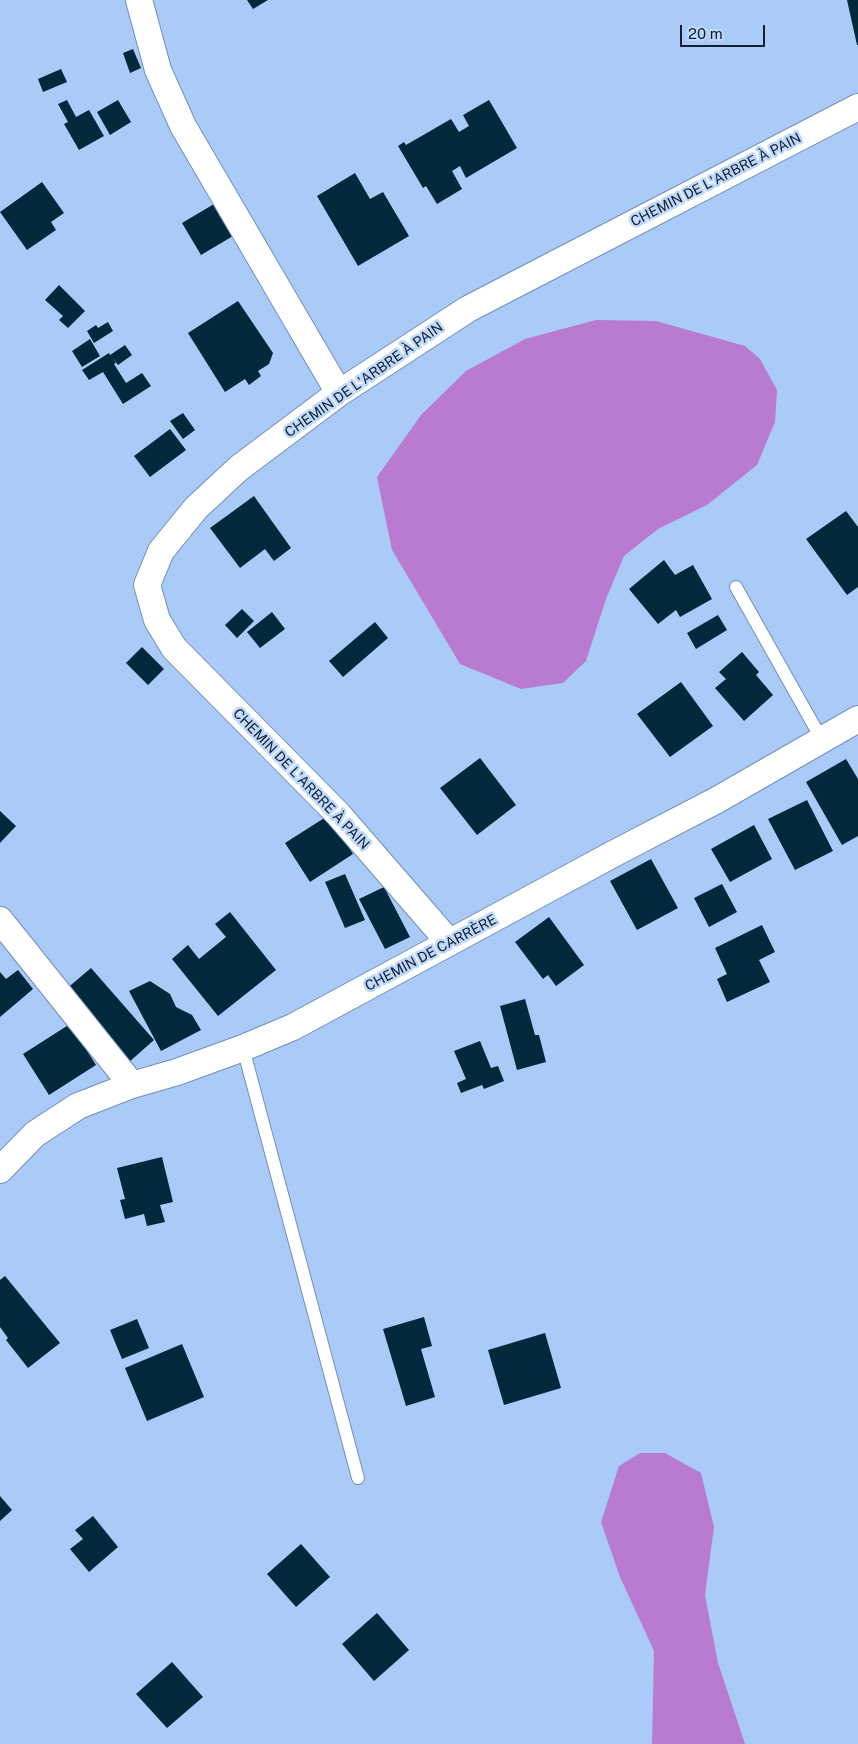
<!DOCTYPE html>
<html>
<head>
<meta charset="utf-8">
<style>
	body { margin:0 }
	#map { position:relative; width:858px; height:1744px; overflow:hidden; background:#aacbf7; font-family:"Public Sans",sans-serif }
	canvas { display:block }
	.scale { position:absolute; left:680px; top:25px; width:85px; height:22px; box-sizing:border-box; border:2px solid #131f30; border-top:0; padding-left:6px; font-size:15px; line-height:18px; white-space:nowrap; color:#131f30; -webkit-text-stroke:4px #bdd8fb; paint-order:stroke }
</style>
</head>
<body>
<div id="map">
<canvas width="858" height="1744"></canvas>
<div class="scale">20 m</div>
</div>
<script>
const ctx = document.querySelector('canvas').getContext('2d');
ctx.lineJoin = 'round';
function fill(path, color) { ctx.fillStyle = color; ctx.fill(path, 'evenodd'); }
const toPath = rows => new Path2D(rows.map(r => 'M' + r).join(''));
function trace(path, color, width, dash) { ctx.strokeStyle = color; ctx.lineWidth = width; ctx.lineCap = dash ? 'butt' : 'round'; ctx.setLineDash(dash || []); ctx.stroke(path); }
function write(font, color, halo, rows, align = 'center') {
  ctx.font = font + ' "Public Sans",sans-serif'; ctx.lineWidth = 5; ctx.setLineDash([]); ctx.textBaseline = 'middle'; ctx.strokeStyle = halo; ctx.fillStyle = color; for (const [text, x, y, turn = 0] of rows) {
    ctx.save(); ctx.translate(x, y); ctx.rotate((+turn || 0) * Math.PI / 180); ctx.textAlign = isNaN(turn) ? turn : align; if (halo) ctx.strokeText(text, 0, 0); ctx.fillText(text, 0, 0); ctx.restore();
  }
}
fill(toPath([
	[596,320,656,321,745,346,760,359,777,390,775,422,757,465,707,505,658,529,624,556,606,599,586,661,563,683,521,689,460,664,392,550,377,477,421,415,466,371,525,339],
	[640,1453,665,1453,701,1473,714,1527,705,1595,718,1663,745,1744,652,1744,654,1651,620,1577,601,1522,619,1466]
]), '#b87bd0');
fill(toPath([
	[247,0,268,0,253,9],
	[847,0,858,0,858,45,857,45],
	[133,49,141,68,130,73,123,53],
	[61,69,67,82,43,92,38,79],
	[67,100,76,117,89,110,104,136,79,150,64,124,68,122,58,104],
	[118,100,131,122,110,135,97,112],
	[489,100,517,148,466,178,460,166,452,171,462,189,437,204,426,186,423,188,398,146,404,142,406,145,451,119,459,132,469,126,463,115],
	[355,173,370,199,383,192,409,236,358,266,317,196],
	[42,182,64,213,51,222,56,230,27,250,0,212],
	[214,204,233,236,201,255,182,223],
	[59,285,85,311,68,328,59,320,63,316,45,300],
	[238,301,273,353,269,364,258,371,261,376,249,385,245,379,225,392,188,333],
	[108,322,113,331,94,343,87,331,96,325,98,328],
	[90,339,100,356,82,367,72,351],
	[125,345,132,355,118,365,112,357,116,363,114,364,126,383,142,373,151,386,123,404,103,372,89,380,82,370,109,353,110,355],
	[183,413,195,430,183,439,170,421],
	[170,429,186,450,150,477,134,456],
	[254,496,291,548,274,561,265,549,240,568,210,528],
	[846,511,858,527,858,587,847,595,806,539],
	[664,560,675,575,693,565,712,599,680,617,676,610,658,624,629,589],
	[242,609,254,621,237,638,225,625],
	[272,612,285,629,260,648,247,632],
	[718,615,727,630,696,649,687,633],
	[375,622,388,638,343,677,329,661],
	[142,647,164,669,148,685,126,663],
	[742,652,759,672,756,675,773,695,744,721,715,688,726,679,719,672],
	[681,682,713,726,670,757,637,714],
	[480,758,516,805,477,835,440,788],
	[846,759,858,779,858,836,842,845,806,782],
	[807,800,833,851,795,870,768,819],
	[0,811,16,826,0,843],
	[329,815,353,854,310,882,285,843],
	[754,825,772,859,730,882,711,849],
	[651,859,678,908,637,930,610,881],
	[345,874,365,920,345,928,325,882],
	[722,884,737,912,709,927,694,898],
	[384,887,410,937,385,949,359,899],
	[230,912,276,970,218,1016,172,959,188,945,199,959,226,937,215,924],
	[549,917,584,965,556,986,548,975,543,979,515,942],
	[762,925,775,952,759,960,770,982,727,1002,717,979,727,974,715,948],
	[91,968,154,1040,128,1063,65,990],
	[18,970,33,989,0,1017,0,972,6,979],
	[150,981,170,994,176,1007,192,1015,201,1030,161,1051,129,991],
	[525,999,535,1035,539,1035,546,1062,517,1070,500,1006],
	[70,1024,96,1065,49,1095,23,1054],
	[480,1041,491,1068,498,1066,504,1081,484,1089,482,1085,461,1093,457,1083,466,1079,454,1051],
	[162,1157,173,1202,160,1205,165,1222,147,1226,144,1214,125,1219,120,1200,125,1199,117,1168],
	[5,1276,60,1343,28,1368,6,1340,8,1338,0,1327,0,1280],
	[424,1317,432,1346,421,1349,435,1397,406,1406,383,1329],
	[137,1319,149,1348,122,1359,110,1330],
	[545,1333,561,1388,504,1405,488,1350],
	[182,1344,204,1397,147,1421,125,1368],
	[0,1496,12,1510,0,1521],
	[93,1516,118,1547,89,1572,70,1549,83,1539,75,1530],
	[301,1544,330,1577,296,1607,267,1574],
	[377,1613,409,1650,374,1681,342,1644],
	[172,1662,203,1697,167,1728,136,1694]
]), '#01283b');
const lane = toPath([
	[736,587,822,740],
	[243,1048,358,1478]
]);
const street = toPath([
	[139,0,158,70,183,126,339,393],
	[0,920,132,1085],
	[449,942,338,814,174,648,157,620,147,585,161,551,196,508,239,468,339,393,468,309,858,107],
	[0,1170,35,1134,78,1106,132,1085,177,1072,243,1048,293,1027,615,853,717,800,858,719]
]);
trace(lane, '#7190b9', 14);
trace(street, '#7190b9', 28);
trace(lane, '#fff', 12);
trace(street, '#fff', 26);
write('14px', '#131f30', '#bdd8fb', [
	["CHEMIN DE L'ARBRE À PAIN",716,180,-27],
	["CHEMIN DE L'ARBRE À PAIN",364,380,-35],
	["CHEMIN DE L'ARBRE À PAIN",301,779,46],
	["CHEMIN DE CARRÈRE",431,953,-28]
]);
</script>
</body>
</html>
